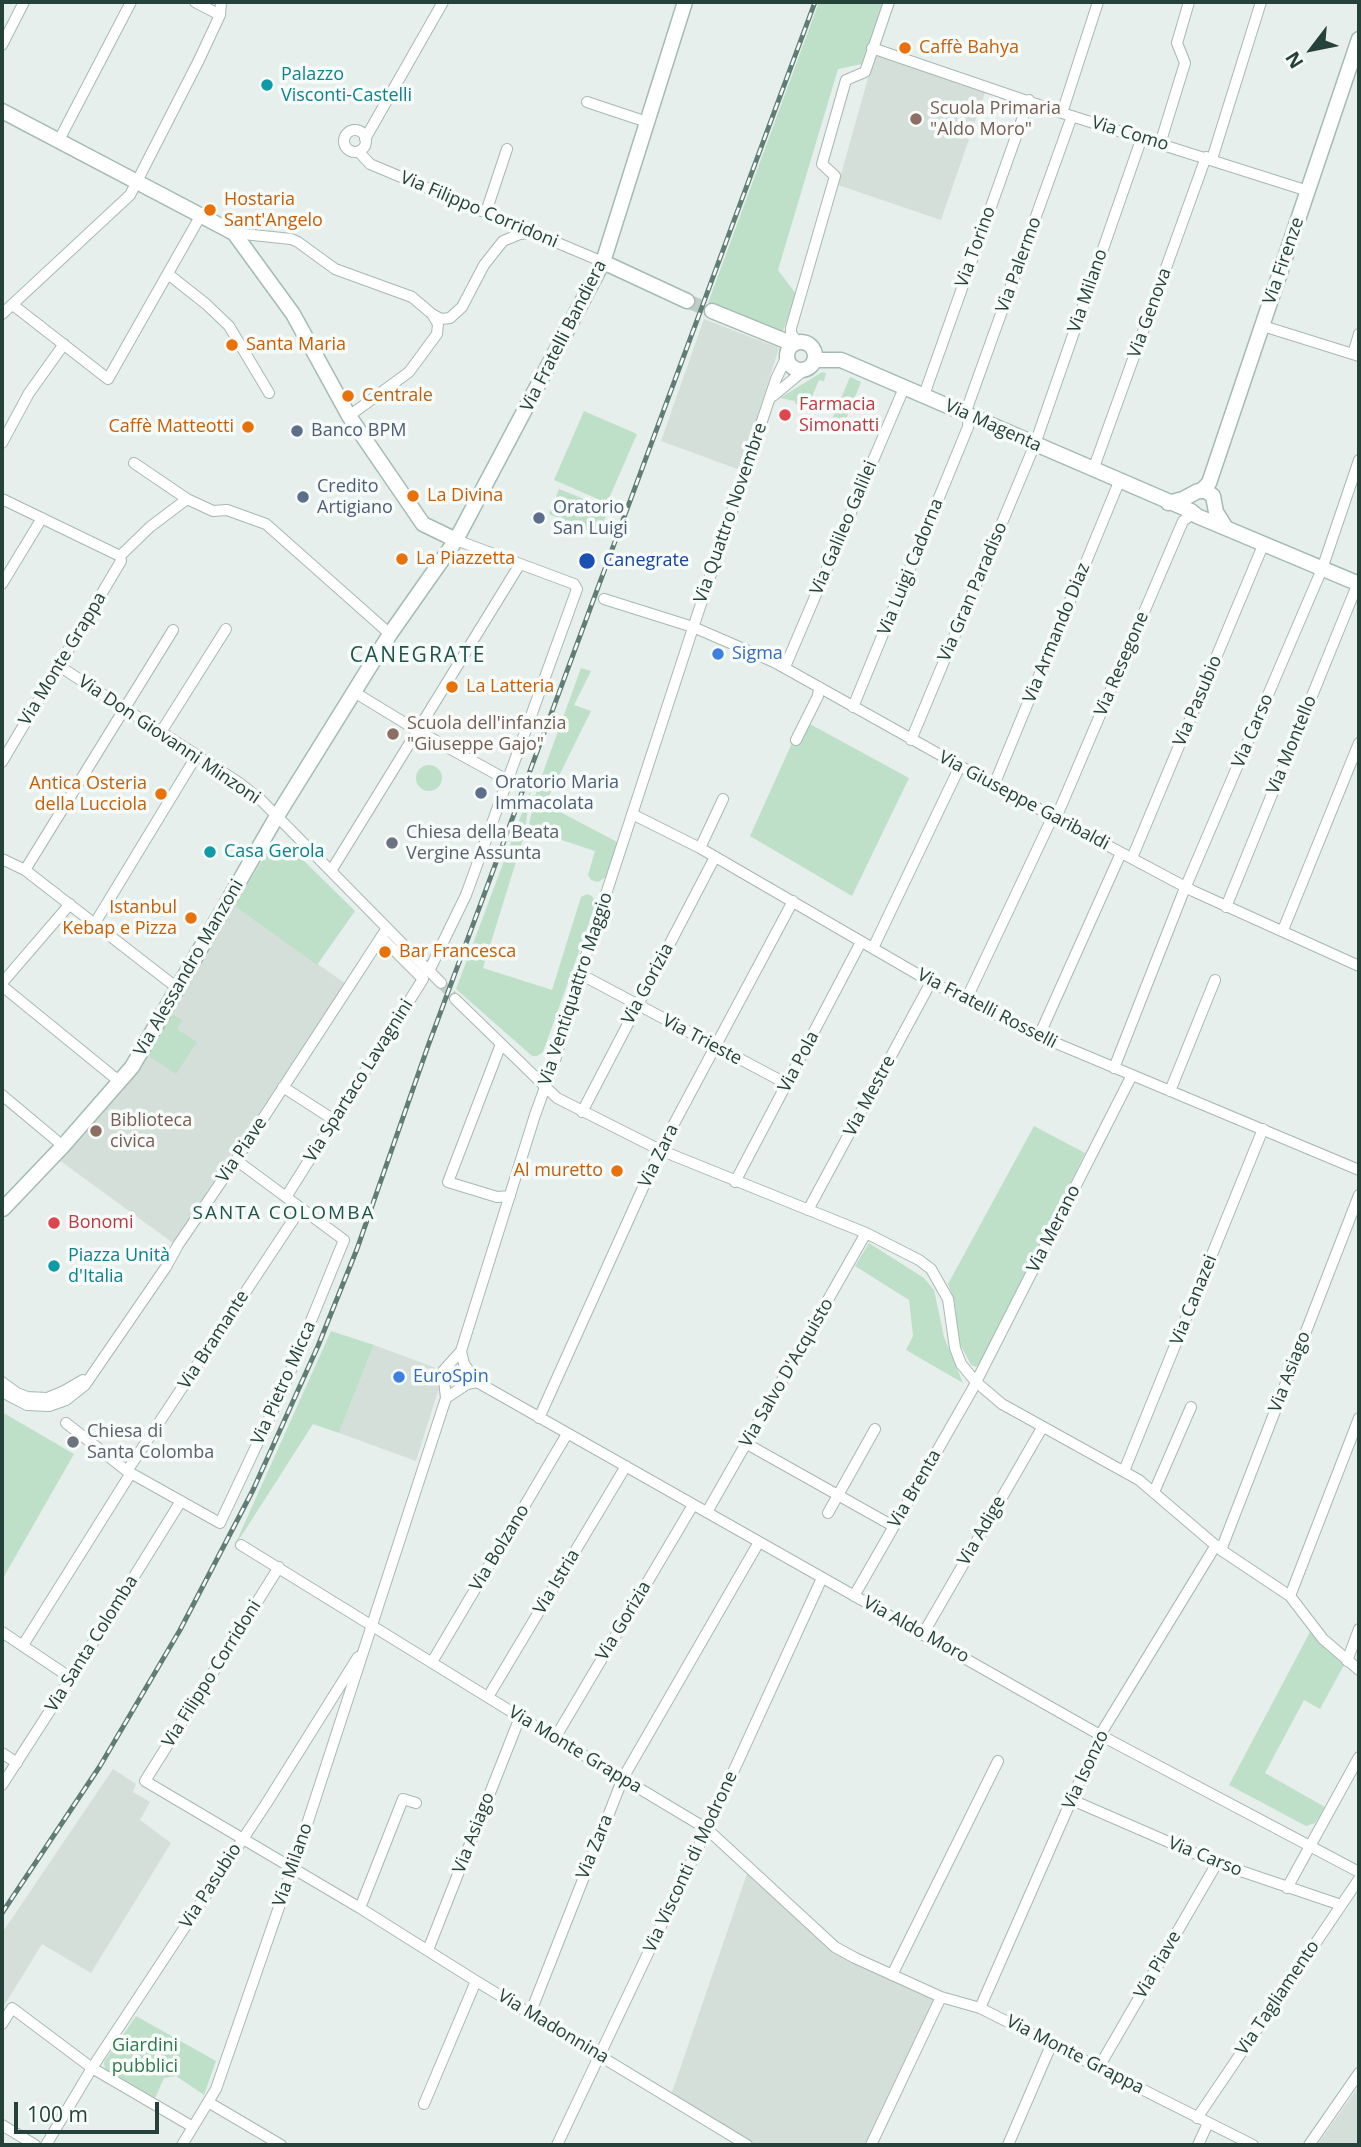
<!DOCTYPE html>
<html>
<head>
<meta charset="utf-8">
<style>
	body { margin:0 }
	#map { position:relative; width:1361px; height:2147px; overflow:hidden; background:#e6efeb; font-family:"Open Sans",sans-serif }
	canvas { display:block }
	.frame { position:absolute; inset:0; border:4px solid #24423a; pointer-events:none }
	.north { position:absolute; left:1277px; top:14px; width:70px; height:70px; -webkit-text-stroke:5px #f7fbf9; paint-order:stroke; rotate:238deg; font-size:19px; font-weight:700; line-height:28px; text-align:center; color:#24423a }
	.north::after { content:''; display:block; margin:auto; width:24px; height:32px; background:#24423a; clip-path:polygon(50% 0,100% 100%,50% 72%,0 100%) }
	.scale { position:absolute; left:14px; top:2102px; width:145px; height:32px; box-sizing:border-box; border:4px solid #24423a; border-top:0; padding-left:9px; font-size:21px; line-height:24px; white-space:nowrap; color:#24423a; -webkit-text-stroke:5px #f7fbf9; paint-order:stroke }
</style>
</head>
<body>
<div id="map">
<canvas width="1361" height="2147"></canvas>
<div class="frame"></div>
<div class="north">N</div>
<div class="scale">100 m</div>
</div>
<script>
const ctx = document.querySelector('canvas').getContext('2d');
ctx.lineJoin = 'round';
function fill(path, color) { ctx.fillStyle = color; ctx.fill(path, 'evenodd'); }
const toPath = rows => new Path2D(rows.map(r => 'M' + r).join(''));
function trace(path, color, width, dash) { ctx.strokeStyle = color; ctx.lineWidth = width; ctx.lineCap = dash ? 'butt' : 'round'; ctx.setLineDash(dash || []); ctx.stroke(path); }
function write(font, color, halo, rows, align = 'center') {
  ctx.font = font + ' "Open Sans",sans-serif'; ctx.lineWidth = 7; ctx.setLineDash([]); ctx.textBaseline = 'middle'; ctx.strokeStyle = halo; ctx.fillStyle = color; for (const [text, x, y, turn = 0] of rows) {
    ctx.save(); ctx.translate(x, y); ctx.rotate((+turn || 0) * Math.PI / 180); ctx.textAlign = isNaN(turn) ? turn : align; if (halo) ctx.strokeText(text, 0, 0); ctx.fillText(text, 0, 0); ctx.restore();
  }
}
fill(toPath([
	[875,53,986,90,941,220,838,185],
	[704,319,779,348,740,470,661,441],
	[234,906,345,983,173,1243,59,1160,170,1013],
	[374,1345,436,1368,440,1385,416,1461,339,1433],
	[113,1769,136,1784,133,1792,150,1802,140,1820,171,1843,91,1973,42,1944,2,2009,2,1933],
	[748,1871,834,1949,936,1999,869,2145,752,2145,671,2095],
	[1359,2086,1359,2145,1317,2145]
]), '#d4dfda');
fill(toPath([
	[819,2,885,2,862,64,838,69,778,270,796,294,783,331,708,303],
	[822,372,826,373,824,381,819,380,807,409,795,403,795,401,780,398],
	[850,377,861,382,844,424,832,419],
	[584,411,637,434,607,503,554,480],
	[559,489,609,509,598,535,549,514],
	[581,668,591,671,574,705,591,711,545,804,619,843,605,878,598,882,591,880,588,875,595,851,528,829,537,789],
	[808,723,909,778,852,896,750,836,792,743,797,746],
	'416 778a13 13 0 1 1 26 0a13 13 0 1 1-26 0Z',
	[531,789,524,836,483,968,552,990,581,897,587,894,592,896,596,904,543,1052,537,1056,532,1056,456,989],
	[281,847,293,850,355,911,317,965,234,906,268,851],
	[170,1013,182,1020,177,1029,197,1042,176,1074,144,1053],
	[1034,1126,1085,1153,982,1363,976,1367,971,1365,956,1336,955,1303,948,1284],
	[869,1243,924,1278,934,1290,944,1337,963,1383,906,1350,913,1336,909,1300,855,1266],
	[331,1331,374,1345,339,1433,313,1424,233,1549],
	[2,1412,74,1454,2,1580],
	[1311,1630,1325,1648,1344,1665,1320,1709,1304,1700,1265,1773,1325,1807,1315,1823,1306,1826,1229,1785],
	[136,2016,216,2061,204,2095,176,2076,164,2078,155,2098,105,2069,104,2062]
]), '#bfe0c8');
trace(toPath([
	[441,983,455,999]
]), '#bfccc8', 10, [10, 5]);
trace(toPath([
	[687,301,712,311]
]), '#bfccc8', 14, [14, 7]);
const street = toPath([
	[195,2,220,15],
	[2,45,24,2],
	[872,48,1062,113,1308,191],
	[587,102,647,122],
	[1062,113,1098,2],
	'344 141a11 11 0 1 1 22 0a11 11 0 1 1-22 0Z',
	[365,139,443,2],
	[59,140,131,2],
	[1160,144,1185,63,1177,43,1189,2],
	[359,152,370,164,603,262],
	[1212,159,1261,2],
	[486,212,507,149],
	[234,233,291,239,298,242,335,269,412,297,432,314,438,324,437,334,409,372,349,416],
	[168,274,206,304,229,326,269,393],
	[13,305,108,379,201,215],
	[2,314,130,195,198,62,220,15,221,2],
	[432,314,441,319,450,318,462,307,484,265,503,241,520,234,535,233],
	[1263,326,1359,356],
	[797,342,791,333,791,328,835,176,822,164,846,80,865,72,889,2],
	[1353,354,1359,334],
	[924,395,1029,100],
	[773,396,803,371],
	[965,414,1072,116],
	[2,443,29,393,64,344],
	[134,463,187,499],
	[1093,470,1206,157],
	[2,499,120,556],
	[120,556,150,527,187,499,213,511,227,510,266,524,390,634],
	[2,584,42,518],
	[604,599,693,627,774,662,994,785,1193,891,1359,966],
	[59,666,238,782,261,800,441,983],
	[785,667,904,388],
	[354,692,418,731,507,780],
	[853,707,968,427,969,415],
	[161,732,226,629],
	[796,740,818,696,819,687],
	[911,740,1035,444,1142,137],
	[2,762,121,561,120,556],
	[994,785,1119,482],
	[632,814,700,848,931,982,1039,1036,1359,1170],
	[1056,818,1183,521,1193,514],
	[700,848,723,799],
	[1132,858,1264,543],
	[2,859,25,870,176,987],
	[25,870,173,630],
	[331,871,520,564],
	[1226,907,1358,583],
	[95,923,197,755],
	[1283,930,1359,743],
	[873,948,960,766],
	[429,971,466,895,577,589,574,584,456,540],
	[580,974,787,1084],
	[2,983,70,904],
	[2,986,120,1082],
	[455,999,557,1098,660,1150,866,1233,919,1260,931,1269,948,1299,955,1348,961,1364,976,1382,1002,1404,1139,1480,1221,1550,1290,1596,1323,1639,1359,1670],
	[966,1000,1053,816],
	[1039,1036,1121,853],
	[501,1044,448,1182,497,1197,510,1196],
	[1114,1068,1183,893,1322,569,1359,460],
	[283,1087,334,1120],
	[1170,1091,1215,980],
	[2,1095,63,1146],
	[582,1112,715,857],
	[735,1182,861,942],
	[286,1197,423,979,381,937],
	[808,1210,931,982],
	[461,1351,464,1364,477,1382,1100,1735,1359,1872],
	[2,1382,17,1393,27,1397,47,1398,64,1391,83,1380],
	[2,1392,27,1405,49,1406,66,1400,85,1385,166,1267,178,1245,236,1160,387,928],
	[446,1398,467,1384,477,1382],
	[539,1418,660,1150,793,901],
	[66,1423,127,1471,220,1523,284,1387,344,1240,236,1160],
	[747,1444,893,1526],
	[127,1471,301,1208],
	[1124,1471,1263,1129],
	[1154,1492,1191,1407],
	[707,1512,866,1233],
	[828,1513,875,1429],
	[241,1545,520,1717,707,1829,835,1947,855,1958,941,1997,980,2008,1253,2145],
	[1221,1550,1359,1195],
	[279,1567,145,1781,360,1908,476,1981,747,2145],
	[854,1596,972,1390,1132,1075],
	[1290,1596,1359,1418],
	[2,1632,71,1678],
	[923,1634,1042,1428],
	[23,1645,131,1473],
	[1347,1661,1359,1629],
	[432,1662,567,1434],
	[488,1697,626,1466],
	[555,1738,693,1505],
	[2,1753,17,1763],
	[2,1785,71,1678,181,1501],
	[1072,1800,1217,1863,1341,1905],
	[1287,1888,1359,1757],
	[360,1908,403,1799,416,1803],
	[428,1950,520,1717],
	[892,1975,998,1761],
	[980,2008,1100,1735,1216,1545],
	[530,2014,623,1778,759,1542],
	[2,2024,12,2008,92,2068,193,2127],
	[1099,2067,1217,1863],
	[208,2102,281,2145],
	[424,2104,476,1981],
	[1197,2118,1359,1879],
	[2,2125,35,2145],
	[46,2145,92,2068,266,1804,358,1657],
	[182,2145,216,2089,296,1858,446,1398,443,1371,461,1351,535,1115,556,1057,574,992,691,634,776,379,786,358],
	[557,2145,707,1829,822,1578],
	[871,2145,941,1997],
	[1008,2145,1052,2043],
	[1198,2145,1208,2123],
	[1309,2145,1359,2073]
]);
const secondary = toPath([
	[2,111,234,233,293,314,349,416,423,524,456,540],
	[603,262,687,301],
	[712,311,793,344],
	'787 356a14 14 0 1 1 28 0a14 14 0 1 1-28 0Z',
	[815,360,841,360,1191,511,1197,516,1359,584],
	[1202,490,1209,483,1359,39],
	[1168,503,1183,499,1198,491,1206,491,1213,496,1216,512,1226,528],
	[3,1209,63,1146,132,1067,277,816,390,634,456,540,603,262,685,2]
]);
trace(street, '#a8b8b2', 12);
trace(secondary, '#a4bbb3', 17);
trace(street, '#fff', 10);
trace(secondary, '#fff', 14);
const rail = toPath([
	[2,1913,100,1766,180,1630,253,1490,318,1346,357,1249,428,1046,815,2]
]);
trace(rail, '#5f7d75', 5);
trace(rail, '#f7fbf9', 2.5, [8]);
for (const [x, y, r, color] of [
	[905,48,7,"#e8710a"],
	[267,85,7,"#0f9aa8"],
	[916,119,7,"#8d6e63"],
	[210,210,7,"#e8710a"],
	[232,345,7,"#e8710a"],
	[348,396,7,"#e8710a"],
	[785,415,7,"#e0444e"],
	[248,427,7,"#e8710a"],
	[297,431,7,"#5c6f8a"],
	[413,496,7,"#e8710a"],
	[303,497,7,"#5c6f8a"],
	[539,518,7,"#5c6f8a"],
	[402,559,7,"#e8710a"],
	[587,561,9,"#1a4fb4"],
	[718,654,7,"#3f7fe0"],
	[452,687,7,"#e8710a"],
	[393,734,7,"#8d6e63"],
	[481,793,7,"#5c6f8a"],
	[161,794,7,"#e8710a"],
	[392,843,7,"#6b7280"],
	[210,852,7,"#0f9aa8"],
	[191,918,7,"#e8710a"],
	[385,952,7,"#e8710a"],
	[96,1131,7,"#8d6e63"],
	[617,1171,7,"#e8710a"],
	[54,1223,7,"#e0444e"],
	[54,1266,7,"#0f9aa8"],
	[399,1377,7,"#3f7fe0"],
	[73,1442,7,"#6b7280"]
]) { const dot = new Path2D(); dot.arc(x, y, r, 0, 2 * Math.PI); ctx.fillStyle = color; ctx.fill(dot); trace(dot, '#f7fbf9', 2.5); }
write('18px', '#c56008', '#f7fbf9', [
	["Caffè Bahya",919,48],
	["Hostaria",224,200],
	["Sant'Angelo",224,221],
	["Santa Maria",246,345],
	["Centrale",362,396],
	["Caffè Matteotti",234,427,"right"],
	["La Divina",427,496],
	["La Piazzetta",416,559],
	["La Latteria",466,687],
	["Antica Osteria",147,784,"right"],
	["della Lucciola",147,805,"right"],
	["Istanbul",177,908,"right"],
	["Kebap e Pizza",177,929,"right"],
	["Bar Francesca",399,952],
	["Al muretto",603,1171,"right"]
], 'left');
write('18px', '#0d838f', '#f7fbf9', [
	["Palazzo",281,75],
	["Visconti-Castelli",281,96],
	["Casa Gerola",224,852],
	["Piazza Unità",68,1256],
	["d'Italia",68,1277]
], 'left');
write('18px', '#785e54', '#f7fbf9', [
	["Scuola Primaria",930,109],
	["\"Aldo Moro\"",930,130],
	["Scuola dell'infanzia",407,724],
	["\"Giuseppe Gajo\"",407,745],
	["Biblioteca",110,1121],
	["civica",110,1142]
], 'left');
write('18px', '#24423a', '#f7fbf9', [
	["Via Como",1130,134,17],
	["Via Filippo Corridoni",479,210,23],
	["Via Torino",976,247,-70],
	["Via Firenze",1284,261,-71],
	["Via Palermo",1019,265,-70],
	["Via Milano",1088,291,-71],
	["Via Genova",1150,313,-70],
	["Via Fratelli Bandiera",564,336,-63],
	["Via Magenta",993,426,24],
	["Via Quattro Novembre",731,513,-71],
	["Via Galileo Galilei",844,528,-67],
	["Via Luigi Cadorna",911,567,-68],
	["Via Gran Paradiso",973,592,-67],
	["Via Armando Diaz",1057,633,-68],
	["Via Monte Grappa",63,659,-59],
	["Via Resegone",1122,664,-67],
	["Via Pasubio",1198,701,-67],
	["Via Carso",1253,731,-67],
	["Via Don Giovanni Minzoni",169,740,34],
	["Via Montello",1292,745,-68],
	["Via Giuseppe Garibaldi",1024,801,28],
	["Via Alessandro Manzoni",189,968,-60],
	["Via Gorizia",648,984,-62],
	["Via Ventiquattro Maggio",576,989,-72],
	["Via Fratelli Rosselli",987,1009,27],
	["Via Trieste",702,1040,28],
	["Via Pola",799,1062,-62],
	["Via Spartaco Lavagnini",359,1081,-58],
	["Via Mestre",870,1096,-62],
	["Via Piave",242,1150,-56],
	["Via Zara",659,1156,-64],
	["Via Merano",1054,1229,-63],
	["Via Canazei",1194,1300,-68],
	["Via Bramante",214,1340,-57],
	["Via Asiago",1290,1372,-69],
	["Via Salvo D'Acquisto",787,1373,-60],
	["Via Pietro Micca",284,1383,-66],
	["Via Brenta",915,1489,-60],
	["Via Adige",982,1531,-60],
	["Via Bolzano",500,1548,-59],
	["Via Istria",557,1582,-59],
	["Via Gorizia",624,1621,-59],
	["Via Aldo Moro",916,1630,29],
	["Via Santa Colomba",92,1644,-58],
	["Via Filippo Corridoni",212,1674,-58],
	["Via Monte Grappa",575,1750,31],
	["Via Isonzo",1086,1770,-65],
	["Via Asiago",474,1833,-69],
	["Via Zara",595,1847,-68],
	["Via Carso",1205,1857,22],
	["Via Visconti di Modrone",691,1862,-65],
	["Via Milano",293,1865,-71],
	["Via Pasubio",211,1886,-57],
	["Via Piave",1158,1965,-60],
	["Via Tagliamento",1278,1998,-56],
	["Via Madonnina",553,2027,31],
	["Via Monte Grappa",1075,2055,27]
]);
write('18px', '#be3a42', '#f7fbf9', [
	["Farmacia",799,405],
	["Simonatti",799,426],
	["Bonomi",68,1223]
], 'left');
write('18px', '#4e5e75', '#f7fbf9', [
	["Banco BPM",311,431],
	["Credito",317,487],
	["Artigiano",317,508],
	["Oratorio",553,508],
	["San Luigi",553,529],
	["Oratorio Maria",495,783],
	["Immacolata",495,804]
], 'left');
write('18px', '#164399', '#f7fbf9', [
	["Canegrate",603,561]
], 'left');
write('18px', '#366cbe', '#f7fbf9', [
	["Sigma",732,654],
	["EuroSpin",413,1377]
], 'left');
write('18px', '#5b616d', '#f7fbf9', [
	["Chiesa della Beata",406,833],
	["Vergine Assunta",406,854],
	["Chiesa di",87,1432],
	["Santa Colomba",87,1453]
], 'left');
write('18px', '#2d7a4b', '#f7fbf9', [
	["Giardini",145,2046],
	["pubblici",145,2067]
]);
ctx.letterSpacing = '2px';
write('19px', '#1f5548', '#f7fbf9', [
	["SANTA COLOMBA",284,1214]
]);
ctx.letterSpacing = '0px';
ctx.letterSpacing = '2px';
write('21px', '#1f5548', '#f7fbf9', [
	["CANEGRATE",418,656]
]);
ctx.letterSpacing = '0px';
</script>
</body>
</html>
